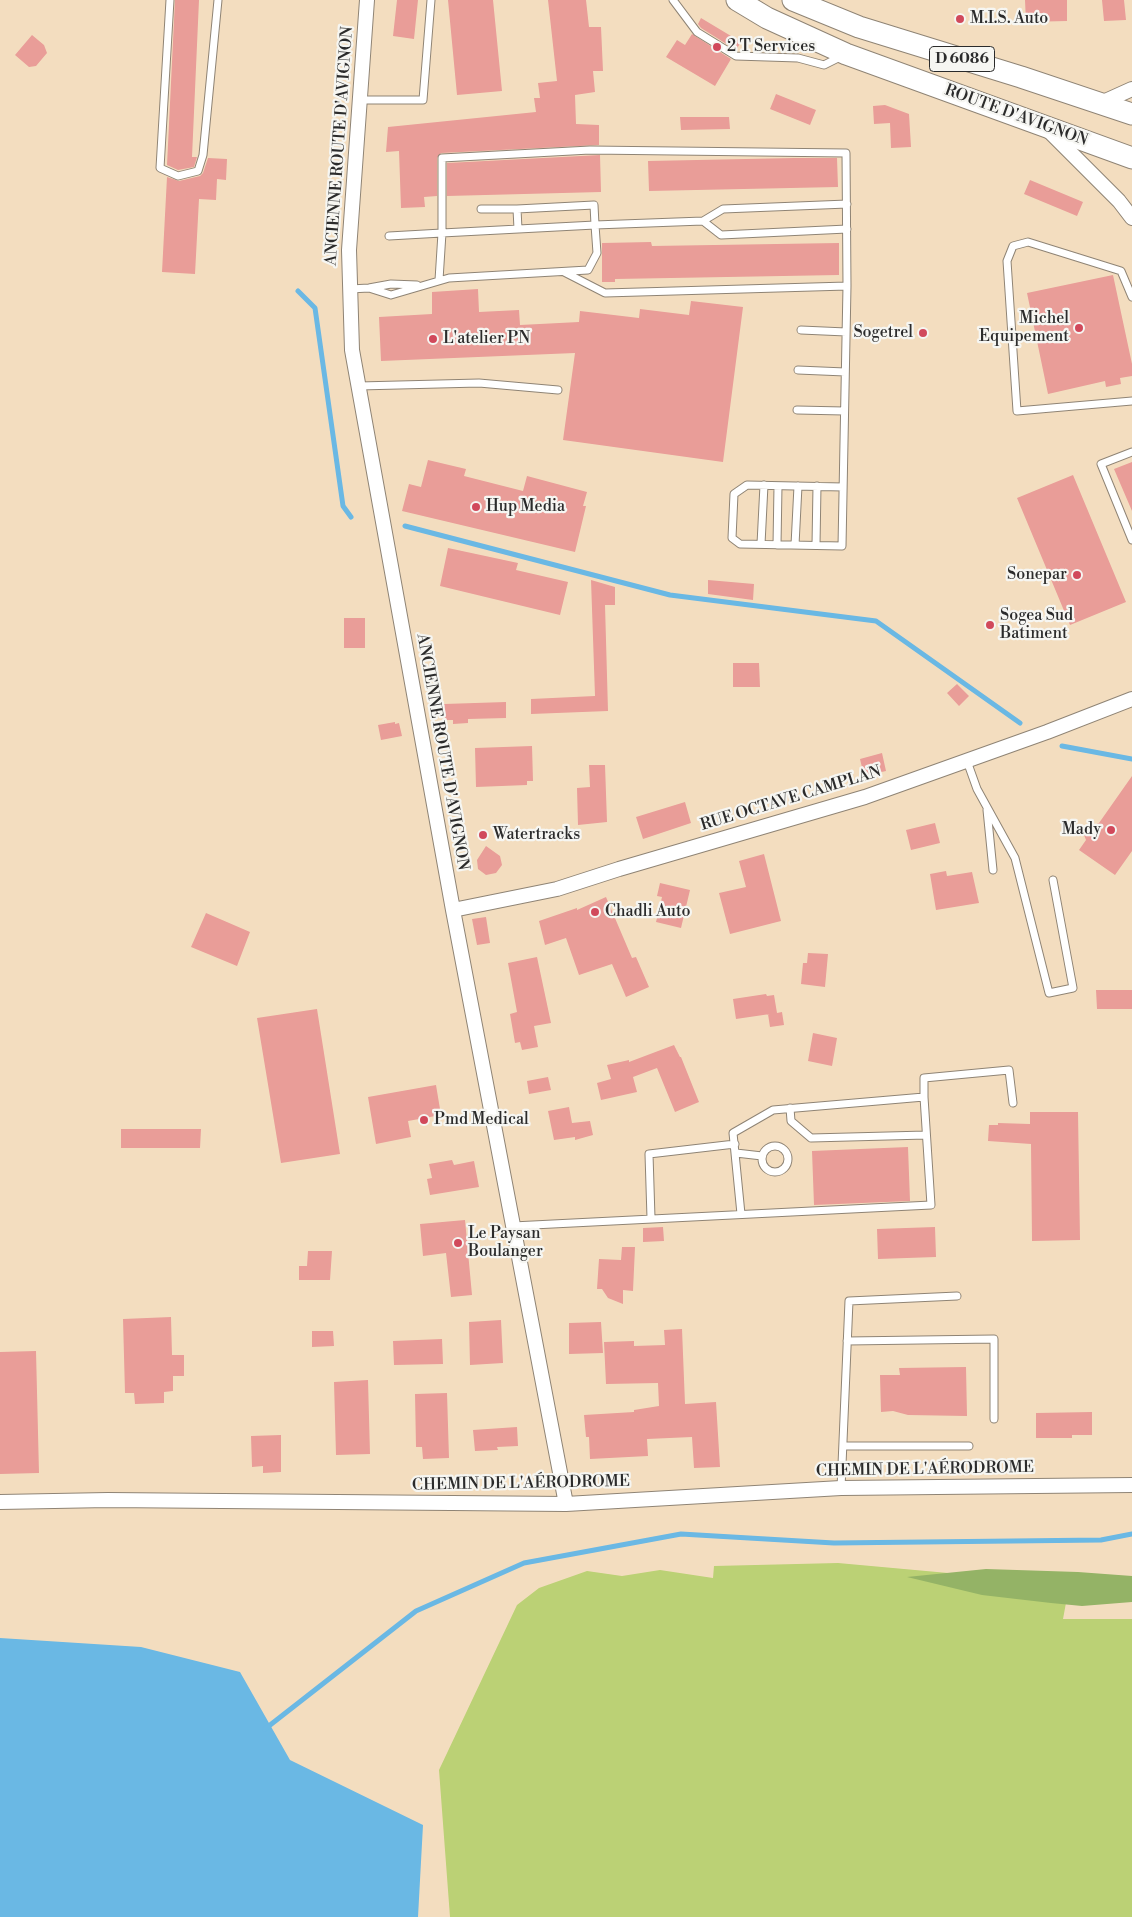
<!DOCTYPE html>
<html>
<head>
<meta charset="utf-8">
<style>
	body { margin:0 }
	canvas { display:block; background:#f3ddbf }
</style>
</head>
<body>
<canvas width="1132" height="1917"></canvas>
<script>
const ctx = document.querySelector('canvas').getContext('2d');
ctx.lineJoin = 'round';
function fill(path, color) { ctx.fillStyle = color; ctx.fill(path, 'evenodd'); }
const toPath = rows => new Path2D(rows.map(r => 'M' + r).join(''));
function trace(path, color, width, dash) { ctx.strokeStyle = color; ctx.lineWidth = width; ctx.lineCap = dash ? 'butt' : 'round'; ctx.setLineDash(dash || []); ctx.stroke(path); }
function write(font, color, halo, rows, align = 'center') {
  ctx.font = font + ' "Libre Bodoni",serif'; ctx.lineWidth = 4.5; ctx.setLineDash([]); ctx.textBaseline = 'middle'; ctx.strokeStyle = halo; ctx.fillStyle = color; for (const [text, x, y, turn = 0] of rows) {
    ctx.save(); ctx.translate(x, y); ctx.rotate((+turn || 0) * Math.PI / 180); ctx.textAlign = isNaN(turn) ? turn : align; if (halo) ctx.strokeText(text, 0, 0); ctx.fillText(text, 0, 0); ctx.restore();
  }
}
fill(toPath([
	[838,1563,1014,1579,1068,1592,1063,1619,1132,1619,1132,1917,450,1917,439,1770,517,1605,539,1588,587,1571,622,1576,660,1570,713,1578,714,1566]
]), '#bbd175');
fill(toPath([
	[986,1569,1078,1572,1132,1576,1132,1602,1082,1606,1051,1603,982,1595,907,1577]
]), '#94b366');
fill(toPath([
	[0,1638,141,1647,240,1672,290,1760,423,1825,418,1917,0,1917]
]), '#6ab8e4');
trace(toPath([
	[298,291,315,308,343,506,351,517],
	[405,526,670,595,876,621,1020,723],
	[1062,746,1132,759],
	[265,1729,416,1611,524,1563,681,1534,834,1543,1101,1540,1132,1534]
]), '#6ab8e4', 5);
fill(toPath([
	[175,0,199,0,192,157,197,157,194,167,178,170,167,165],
	[397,0,418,0,414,39,393,36],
	[448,0,493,0,502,91,457,95],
	[548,0,586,0,589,27,601,27,603,71,593,71,595,92,575,95,576,124,599,125,599,145,441,153,437,158,437,196,424,197,425,207,401,208,399,151,386,152,388,127,536,112,534,98,540,98,538,83,557,81],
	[1025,0,1067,0,1067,21,1026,22],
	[1102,0,1124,0,1126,20,1104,21],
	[701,18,741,42,736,50,701,28,698,24],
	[692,34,731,59,715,86,666,57,677,40,685,45],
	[32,35,44,45,47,53,36,66,29,67,15,55],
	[776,94,816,110,810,125,770,109],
	[885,105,909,114,911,147,891,148,890,123,874,124,873,106],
	[680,117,729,117,730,129,681,130],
	[600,155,601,192,447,196,447,163],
	[208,158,227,159,226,180,217,179,216,200,199,199,195,274,162,272,167,177,179,181,200,176,203,173],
	[795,158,837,158,838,187,649,191,648,161],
	[1030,180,1083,202,1077,216,1024,194],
	[651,242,652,246,839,243,839,275,615,279,615,282,602,282,602,243],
	[1113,275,1132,364,1132,376,1120,378,1121,384,1106,387,1105,381,1048,394,1027,293],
	[478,289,479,312,519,310,520,325,579,322,580,311,639,318,640,309,689,315,691,301,743,307,723,462,563,440,575,353,381,361,379,317,432,314,432,292],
	[428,460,466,469,464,476,523,491,527,476,587,492,583,506,586,506,575,552,402,511,409,484,421,487],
	[1132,462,1132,511,1114,469],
	[1073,475,1126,602,1070,625,1017,498],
	[448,548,518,563,516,570,568,582,560,615,440,586],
	[591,580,615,587,615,605,605,605,608,711,531,714,531,699,595,696],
	[708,580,754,584,753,600,708,594],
	[344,618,365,618,365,648,344,648],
	[733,663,759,663,760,687,733,687],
	[957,684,969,696,959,706,947,693],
	[506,702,506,718,468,719,468,723,453,724,453,720,445,720,444,704],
	[395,722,395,724,399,723,402,736,381,740,378,725],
	[532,746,533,781,527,781,527,785,476,787,475,748],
	[882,753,886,771,864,776,860,759],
	[589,765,605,765,607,822,578,825,577,788,590,787],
	[1132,776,1132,851,1115,875,1079,850,1086,840,1082,830,1099,823],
	[685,802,691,823,643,839,636,817],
	[935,823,940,843,911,850,906,830],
	[486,846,500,856,502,865,496,873,486,875,478,869,477,860],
	[764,854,781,921,730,934,719,893,746,887,739,861],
	[946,871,947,876,972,872,979,903,936,910,930,874],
	[660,883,690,890,681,928,656,922,662,897,657,896],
	[606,897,632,958,636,957,649,987,626,997,612,964,579,975,566,938,545,945,539,921,577,908,577,910],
	[206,913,250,932,237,966,191,947],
	[486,917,490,943,477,945,472,919],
	[808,953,828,954,825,987,801,984,803,963,807,963],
	[537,957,551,1023,534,1026,538,1047,522,1050,520,1042,515,1043,510,1014,517,1012,508,963],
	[1096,990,1132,990,1132,1009,1097,1009],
	[766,994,767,996,774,995,777,1013,782,1012,784,1025,770,1027,768,1014,770,1014,736,1019,733,999],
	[317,1009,340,1154,281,1163,257,1018],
	[813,1033,837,1038,832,1066,808,1061],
	[674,1045,680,1057,681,1057,699,1102,675,1112,657,1068,633,1077,637,1092,601,1100,597,1083,611,1079,607,1065,629,1060,629,1062],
	[548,1077,551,1090,529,1094,527,1081],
	[436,1085,441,1115,408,1121,411,1137,376,1144,368,1097],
	[569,1107,572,1123,590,1121,593,1135,575,1140,575,1137,554,1140,548,1111],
	[1030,1112,1078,1112,1080,1240,1032,1241,1031,1144,988,1141,989,1125,998,1125,998,1123,1030,1124],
	[121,1129,201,1129,200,1148,121,1148],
	[908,1147,910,1201,814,1205,812,1151],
	[452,1160,454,1165,474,1161,479,1187,430,1195,427,1179,432,1178,429,1164],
	[465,1220,472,1295,451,1297,446,1253,423,1256,420,1224],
	[663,1227,664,1241,643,1242,643,1228],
	[935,1227,936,1257,878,1259,877,1229],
	[622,1247,635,1247,633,1291,623,1290,623,1304,608,1298,602,1289,597,1289,599,1259,621,1260],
	[308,1251,332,1251,330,1280,299,1280,299,1266,307,1266],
	[171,1317,172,1355,184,1355,184,1376,173,1376,173,1391,164,1392,164,1403,135,1404,134,1393,125,1393,123,1319],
	[501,1320,503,1363,470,1365,469,1322],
	[601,1322,603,1353,569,1354,569,1323],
	[682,1329,685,1404,716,1402,720,1467,694,1468,692,1437,647,1439,648,1456,590,1459,589,1437,586,1437,584,1415,634,1412,634,1410,659,1406,658,1383,606,1384,604,1342,634,1341,634,1346,665,1345,664,1330],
	[312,1331,333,1331,334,1346,312,1347],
	[442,1339,443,1364,394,1365,393,1341],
	[36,1351,39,1473,0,1474,0,1352],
	[966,1367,967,1416,908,1415,893,1411,881,1412,880,1375,900,1375,899,1368],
	[368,1380,370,1454,336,1455,334,1382],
	[447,1393,449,1458,423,1459,422,1447,416,1447,415,1394],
	[1092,1412,1092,1435,1072,1435,1072,1438,1036,1438,1036,1413],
	[517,1427,518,1446,497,1447,498,1450,475,1451,473,1430],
	[281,1435,281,1472,263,1473,263,1466,252,1467,251,1436]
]), '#e99d98');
const service = toPath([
	[170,0,160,168,178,176,198,171,203,155,218,0],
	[673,0,697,32,736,56,798,58,824,65,840,57],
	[360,100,423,100,431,0],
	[481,209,517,209],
	[703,221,721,235,847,229],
	[518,229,517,209,594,205,595,225,703,221,723,209,847,204],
	[389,236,442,233,442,158,590,150,846,153,847,286,605,293,564,272],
	[369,288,391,295,449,278,588,270,597,253,595,225,442,233,439,280],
	[350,289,369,288,391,284,417,285],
	[1132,297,1121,271,1028,242,1013,246,1007,261,1017,411,1132,401],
	[801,330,846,332],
	[798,370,845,372],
	[359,386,479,383,558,390],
	[797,410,844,411],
	[1132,452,1101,464,1132,540],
	[843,487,747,485,734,494,732,538,740,544,842,546,847,286],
	[761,544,764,485],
	[777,545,778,486],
	[795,545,798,486],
	[816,545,817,486],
	[967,761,977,789,1015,858,1049,993,1073,988,1053,880],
	[987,810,993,870],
	[790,1108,791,1121,811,1138,926,1135],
	'762 1159a13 13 0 1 1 26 0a13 13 0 1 1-26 0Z',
	[736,1153,762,1156],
	[741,1214,733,1133,773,1110,924,1097,924,1078,1009,1070,1013,1103],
	[651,1218,649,1154,735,1144],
	[513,1226,931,1205,924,1097],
	[847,1341,994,1339,994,1419],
	[843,1446,969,1446],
	[841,1488,849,1301,957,1296]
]);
const minor = toPath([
	[367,0,349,250,352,350,453,910,566,1504],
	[1101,103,1132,89],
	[1049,131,1119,201,1132,218],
	[453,910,557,889,619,869,865,797,1047,732,1132,699],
	[0,1502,108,1500,566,1504,841,1488,1132,1485]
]);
const primary = toPath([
	[737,0,767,18,846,54,1132,158],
	[793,0,859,27,1021,77,1132,114]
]);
trace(service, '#8f8475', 9);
trace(minor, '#8f8475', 16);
trace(primary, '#8f8475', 23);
trace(service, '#fff', 7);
trace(minor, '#fff', 14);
trace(primary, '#fff', 21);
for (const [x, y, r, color] of [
	[960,19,5,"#d1495b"],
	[717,47,5,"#d1495b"],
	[1079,328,5,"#d1495b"],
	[923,333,5,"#d1495b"],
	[433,339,5,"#d1495b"],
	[476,507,5,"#d1495b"],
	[1077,575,5,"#d1495b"],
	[990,625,5,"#d1495b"],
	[1111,830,5,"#d1495b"],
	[483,835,5,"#d1495b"],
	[595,912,5,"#d1495b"],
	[424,1120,5,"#d1495b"],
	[458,1243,5,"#d1495b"]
]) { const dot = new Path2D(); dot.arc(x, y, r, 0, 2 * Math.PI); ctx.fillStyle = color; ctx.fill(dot); trace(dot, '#f6f6f2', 2); }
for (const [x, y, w] of [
	[962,59,65]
]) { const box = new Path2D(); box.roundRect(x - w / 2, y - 12.5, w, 25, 4); ctx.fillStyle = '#f6f6f2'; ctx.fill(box); trace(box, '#2b2b2b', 1); }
write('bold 15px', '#2b2b2b', null, [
	["D 6086",962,59]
]);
write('16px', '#2b2b2b', '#f6f6f2', [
	["M.I.S. Auto",970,19],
	["2 T Services",727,47],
	["Michel",1069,319,"right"],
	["Equipement",1069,337,"right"],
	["Sogetrel",913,333,"right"],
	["L'atelier PN",443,339],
	["Hup Media",486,507],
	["Sonepar",1067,575,"right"],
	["Sogea Sud",1000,616],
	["Batiment",1000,634],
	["Mady",1101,830,"right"],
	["Watertracks",493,835],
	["Chadli Auto",605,912],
	["Pmd Medical",434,1120],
	["Le Paysan",468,1234],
	["Boulanger",468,1252]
], 'left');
write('16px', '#2b2b2b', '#f6f6f2', [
	["ROUTE D'AVIGNON",1016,116,20],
	["ANCIENNE ROUTE D'AVIGNON",340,146,-86],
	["ANCIENNE ROUTE D'AVIGNON",442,752,80],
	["RUE OCTAVE CAMPLAN",791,799,-17],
	["CHEMIN DE L'AÉRODROME",925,1470,-1],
	["CHEMIN DE L'AÉRODROME",521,1484,-1]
]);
</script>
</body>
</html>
